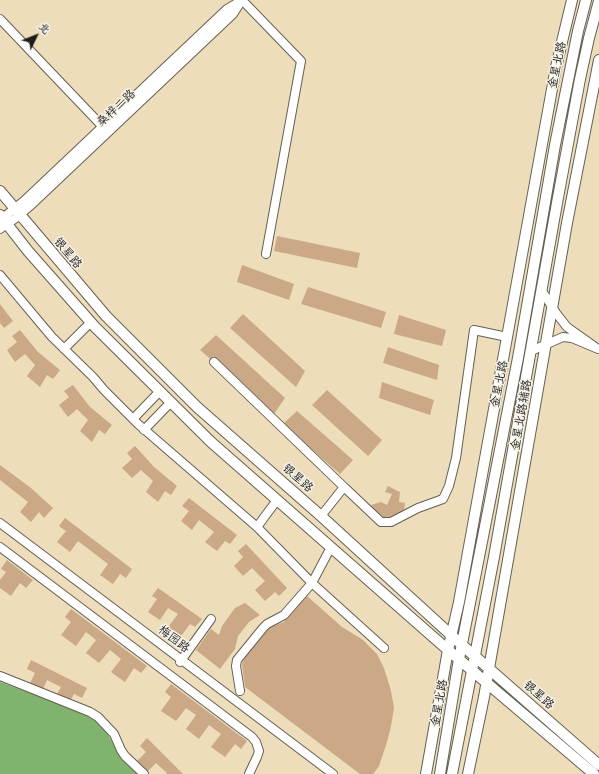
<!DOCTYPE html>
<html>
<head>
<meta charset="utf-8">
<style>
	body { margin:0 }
	#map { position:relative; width:599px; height:774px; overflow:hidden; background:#edddba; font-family:Mali,"LXGW WenKai TC",sans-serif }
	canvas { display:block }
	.north { position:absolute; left:16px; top:16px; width:40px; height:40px; -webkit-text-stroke:3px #f7f3e8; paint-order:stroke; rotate:47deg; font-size:11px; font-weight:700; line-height:16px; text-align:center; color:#1c1c1c }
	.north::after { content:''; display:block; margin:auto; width:14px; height:18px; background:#1c1c1c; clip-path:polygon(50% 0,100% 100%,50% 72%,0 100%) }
</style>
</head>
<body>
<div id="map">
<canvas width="599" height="774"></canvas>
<div class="north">北</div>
</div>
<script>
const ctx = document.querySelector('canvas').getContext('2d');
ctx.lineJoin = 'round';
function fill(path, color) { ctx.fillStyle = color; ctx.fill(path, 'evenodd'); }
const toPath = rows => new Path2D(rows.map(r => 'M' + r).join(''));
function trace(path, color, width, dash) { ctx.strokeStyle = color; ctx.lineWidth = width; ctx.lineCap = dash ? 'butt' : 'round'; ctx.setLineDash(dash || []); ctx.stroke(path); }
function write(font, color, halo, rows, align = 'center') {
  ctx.font = font + ' Mali,"LXGW WenKai TC",sans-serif'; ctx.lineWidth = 3; ctx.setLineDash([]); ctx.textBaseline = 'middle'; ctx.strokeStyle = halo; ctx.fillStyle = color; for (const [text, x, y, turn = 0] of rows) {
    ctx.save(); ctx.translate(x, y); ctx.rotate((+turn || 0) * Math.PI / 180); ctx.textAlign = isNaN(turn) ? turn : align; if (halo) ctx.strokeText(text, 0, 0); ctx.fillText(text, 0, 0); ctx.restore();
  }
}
fill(toPath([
	[0,682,84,713,97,721,107,733,120,756,139,774,0,774]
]), '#80b36e');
fill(toPath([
	[277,236,360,253,357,268,274,251],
	[242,265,294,284,289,300,237,282],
	[308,287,386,312,381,328,301,304],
	[0,304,13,321,4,328,0,323],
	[243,314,305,371,296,387,230,328],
	[399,315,446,330,442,346,394,334],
	[20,330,38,352,60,370,53,379,47,375,40,387,27,376,35,365,25,354,15,362,7,350,17,342,12,336],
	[216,335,285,398,274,414,200,350],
	[388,347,439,365,437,380,383,363],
	[382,382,434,400,430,415,379,398],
	[73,385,90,407,112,425,105,434,99,430,92,442,80,431,88,420,77,409,68,417,59,405,69,397,64,391],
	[327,390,382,440,368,456,312,405],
	[297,411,353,460,340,474,283,424],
	[135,446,154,467,177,486,171,495,165,491,158,502,146,492,153,481,141,470,132,478,122,468,132,459,127,453],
	[0,465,31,488,53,508,44,518,39,512,31,522,20,512,28,502,0,480],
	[388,486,400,492,399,502,405,503,403,519,394,515,391,522,379,526,371,505,381,502,387,505,392,494,385,492],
	[189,498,237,535,230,544,225,541,217,551,205,542,214,532,199,520,192,530,181,521,189,511,182,506],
	[65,518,132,569,126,578,120,574,113,584,100,575,108,564,78,541,70,552,57,542,66,531,59,526],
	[246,544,287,588,279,596,275,592,265,601,255,590,265,581,252,568,243,576,234,566,243,557,238,551],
	[7,560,33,580,26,588,20,583,11,596,0,588,0,580,6,572,1,569],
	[158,588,202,619,195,627,190,624,181,636,168,627,178,614,168,608,160,620,148,612,157,599,152,596],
	[307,596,342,627,363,640,377,654,384,668,391,691,394,708,391,726,387,742,379,766,373,774,360,774,245,687,242,664,246,655,270,627,284,622],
	[245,603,260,615,249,622,238,636,235,649,220,669,196,650,211,629,219,635,222,626,235,608],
	[71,609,147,666,141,673,134,668,125,682,111,672,121,659,110,650,99,663,86,653,96,640,86,632,76,646,61,635,71,622,65,617],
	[31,660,87,688,82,698,74,694,69,703,56,696,61,687,47,680,42,692,29,685,35,673,27,669],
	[171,684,247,741,241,749,235,744,225,757,211,747,221,734,209,725,199,739,186,729,196,715,186,708,176,721,161,711,171,697,165,692],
	[147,738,183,774,166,774,167,773,156,763,147,772,137,761,146,752,140,746]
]), '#cba886');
const minor = toPath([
	[242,0,301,61,266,254],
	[0,19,103,127],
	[0,220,24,201,227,9,242,0,233,14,30,206,16,218,0,229],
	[0,275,52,337,93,377,104,390,138,424,257,527,312,583,384,648],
	[64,349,91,322],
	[531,351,563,337,572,338,598,349,567,327,556,313,542,291],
	[214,362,344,487],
	[133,419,160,391],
	[144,430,171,402],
	[321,516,344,487,381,522,391,522,418,508,443,499,449,486,456,458,474,330,507,337],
	[0,523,333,774],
	[257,527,277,500],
	[0,547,252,737,256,742,259,751,257,757,249,774],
	[180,662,211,619],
	[0,676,90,712,98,717,114,734,121,750,125,756,144,774],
	[240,691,236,666,237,660,263,628,267,624,284,615,312,583,331,547]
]);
const major = toPath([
	[0,191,106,316,197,407,321,516,462,645,599,765],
	[0,215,28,251,95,327,211,442,448,650,594,774],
	[426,774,448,650,459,602,556,67,572,0],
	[440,774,459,659,518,358,555,145,578,31,586,0],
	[452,774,494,557,557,203,580,79,589,38,599,1],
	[468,774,484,697,567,223,599,60]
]);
trace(minor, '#656053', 10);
trace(major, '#656053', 12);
trace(minor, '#fff', 8);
trace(major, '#fff', 10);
write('12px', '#1c1c1c', '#f7f3e8', [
	["金星北路",557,65,-78],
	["桑梓二路",116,108,-43],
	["银星路",68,253,50],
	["金星北路",499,384,-79],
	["金星北路辅路",521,415,-80],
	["银星路",298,478,41],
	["梅园路",174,639,37],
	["银星路",539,695,41],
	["金星北路",439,703,-80]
]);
</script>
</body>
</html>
